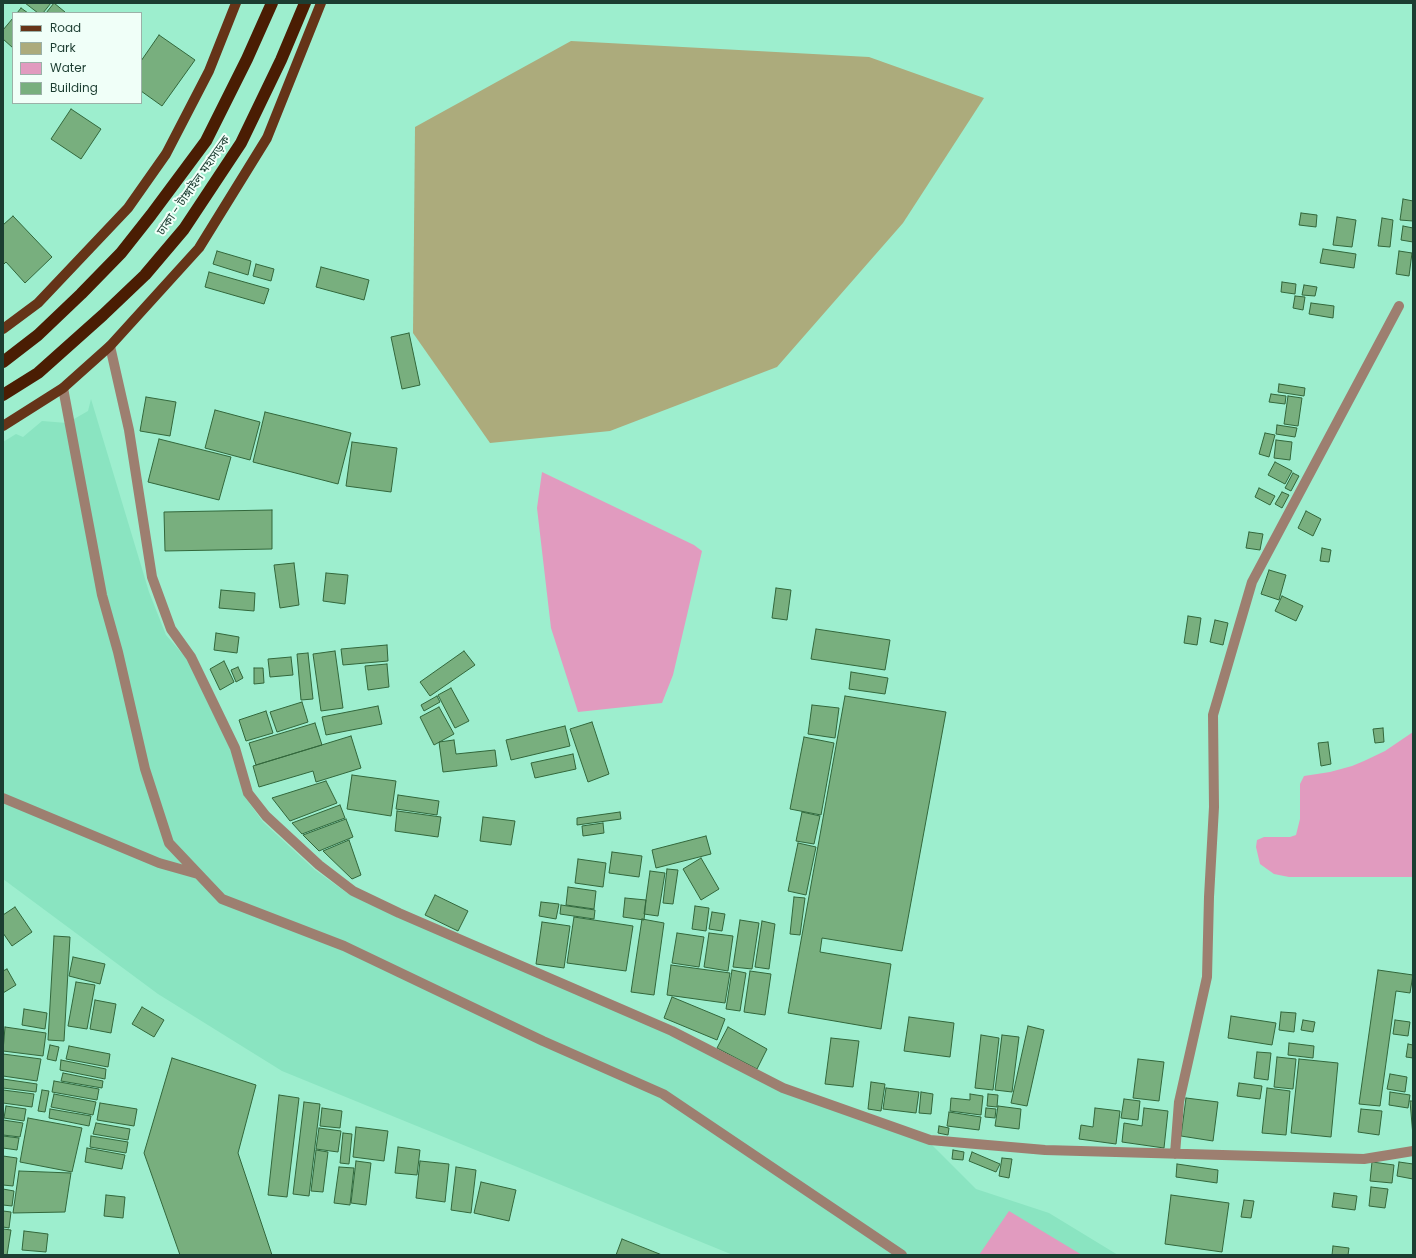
<!DOCTYPE html>
<html>
<head>
<meta charset="utf-8">
<style>
	body { margin:0 }
	#map { position:relative; width:1416px; height:1258px; overflow:hidden; background:#9deece; font-family:Poppins,sans-serif }
	canvas { display:block }
	.frame { position:absolute; inset:0; border:4px solid #1c3d31; pointer-events:none }
	.legend { position:absolute; left:12px; top:12px; width:130px; height:92px; box-sizing:border-box; background:#f0fff8; border:1px solid #9bb1a8; margin:0; padding:5px 7px; list-style:none; font-size:12px; color:#1c3d31 }
	.legend li { display:flex; align-items:center; gap:8px; height:20px }
	.legend b { width:20px; border:1px solid #9bb1a8 }
</style>
</head>
<body>
<div id="map">
<canvas width="1416" height="1258"></canvas>
<div class="frame"></div>
<ul class="legend">
<li><b style="height:5px;background:#653418"></b>Road</li>
<li><b style="height:11px;background:#acab7c"></b>Park</li>
<li><b style="height:11px;background:#e19bbf"></b>Water</li>
<li><b style="height:11px;background:#78af7e"></b>Building</li>
</ul>
</div>
<script>
const ctx = document.querySelector('canvas').getContext('2d');
ctx.lineJoin = 'round';
function fill(path, color) { ctx.fillStyle = color; ctx.fill(path, 'evenodd'); }
const toPath = rows => new Path2D(rows.map(r => 'M' + r).join(''));
function trace(path, color, width, dash) { ctx.strokeStyle = color; ctx.lineWidth = width; ctx.lineCap = dash ? 'butt' : 'round'; ctx.setLineDash(dash || []); ctx.stroke(path); }
function write(font, color, halo, rows, align = 'center') {
  ctx.font = font + ' Poppins,"Noto Sans Bengali",sans-serif'; ctx.lineWidth = 4; ctx.setLineDash([]); ctx.textBaseline = 'middle'; ctx.strokeStyle = halo; ctx.fillStyle = color; for (const [text, x, y, turn = 0] of rows) {
    ctx.save(); ctx.translate(x, y); ctx.rotate((+turn || 0) * Math.PI / 180); ctx.textAlign = isNaN(turn) ? turn : align; if (halo) ctx.strokeText(text, 0, 0); ctx.fillText(text, 0, 0); ctx.restore();
  }
}
fill(toPath([
	[91,399,149,592,166,635,187,659,231,750,245,797,263,822,315,870,350,895,671,1034,781,1091,930,1143,976,1189,1049,1213,1118,1255,733,1255,282,1071,158,994,3,879,3,442,16,434,23,437,42,421,67,423,88,411]
]), '#8ae4c1');
fill(toPath([
	[571,41,869,57,984,98,903,223,777,367,610,431,490,443,413,333,415,127]
]), '#acab7c');
fill(toPath([
	[542,472,694,545,702,551,673,675,662,703,578,712,551,628,537,508],
	[1413,732,1413,877,1289,877,1274,874,1260,864,1256,847,1257,840,1264,837,1290,837,1296,835,1300,819,1300,784,1304,776,1330,772,1352,766,1364,761,1385,751],
	[1009,1211,1082,1255,979,1255]
]), '#e19bbf');
const building = toPath([
	[25,3,51,3,43,13,38,13,25,3],
	[54,3,65,12,64,13,46,13,54,3],
	[21,8,28,13,17,13,21,8],
	[13,18,13,48,3,39,3,30,13,18],
	[159,35,195,60,162,106,141,91,141,61,159,35],
	[71,109,101,129,81,159,51,139,71,109],
	[1403,199,1413,201,1413,221,1400,220,1403,199],
	[1301,213,1317,215,1316,227,1299,225,1301,213],
	[13,216,52,257,25,283,6,262,3,265,3,225,13,216],
	[1337,217,1356,220,1352,247,1333,245,1337,217],
	[1382,218,1393,220,1390,247,1378,246,1382,218],
	[1403,226,1413,228,1413,242,1401,240,1403,226],
	[1323,249,1356,254,1354,268,1320,263,1323,249],
	[217,251,251,261,248,275,213,264,217,251],
	[1399,251,1412,253,1409,276,1396,274,1399,251],
	[256,264,274,269,271,281,253,276,256,264],
	[321,267,369,280,364,300,316,287,321,267],
	[209,272,269,289,264,304,205,287,209,272],
	[1282,282,1296,284,1295,294,1281,292,1282,282],
	[1304,285,1317,287,1315,296,1302,295,1304,285],
	[1295,296,1305,297,1303,310,1293,308,1295,296],
	[1311,303,1334,306,1333,318,1309,314,1311,303],
	[409,333,420,385,402,389,391,337,409,333],
	[1279,384,1305,388,1304,396,1278,392,1279,384],
	[1271,394,1286,396,1285,404,1269,402,1271,394],
	[1288,396,1302,398,1298,426,1284,424,1288,396],
	[146,397,176,402,170,436,140,431,146,397],
	[215,410,260,422,250,460,205,448,215,410],
	[265,412,351,433,338,484,253,462,265,412],
	[1277,425,1297,428,1295,437,1276,434,1277,425],
	[1265,433,1275,435,1269,457,1259,454,1265,433],
	[159,439,231,457,219,500,148,482,159,439],
	[1276,440,1292,442,1290,460,1274,458,1276,440],
	[352,442,397,448,391,492,346,486,352,442],
	[1275,462,1292,471,1285,484,1268,475,1275,462],
	[1293,473,1299,476,1291,491,1285,488,1293,473],
	[1259,488,1275,496,1270,505,1255,497,1259,488],
	[1282,492,1289,495,1282,508,1275,504,1282,492],
	[272,510,272,549,165,551,164,512,272,510],
	[1306,511,1321,519,1313,536,1298,528,1306,511],
	[1249,532,1263,534,1260,550,1246,548,1249,532],
	[1322,548,1331,550,1329,562,1320,561,1322,548],
	[294,563,299,605,280,608,274,565,294,563],
	[1269,570,1286,575,1279,600,1261,594,1269,570],
	[326,573,348,575,345,604,323,601,326,573],
	[776,588,791,590,787,620,772,618,776,588],
	[221,590,255,593,254,611,219,608,221,590],
	[1282,596,1303,606,1296,621,1275,611,1282,596],
	[1188,616,1201,618,1197,645,1184,643,1188,616],
	[1215,620,1228,623,1223,645,1210,642,1215,620],
	[816,629,890,640,885,670,811,659,816,629],
	[216,633,239,637,237,653,214,650,216,633],
	[387,645,388,661,343,665,341,649,387,645],
	[335,651,343,708,321,711,313,654,335,651],
	[464,651,475,665,430,696,420,682,464,651],
	[308,653,313,699,301,700,297,654,308,653],
	[291,657,293,675,270,677,268,659,291,657],
	[224,661,234,682,220,690,210,669,224,661],
	[387,664,389,687,368,690,365,666,387,664],
	[238,667,243,678,236,682,231,670,238,667],
	[254,668,263,668,264,683,254,684,254,668],
	[851,672,888,678,885,694,849,689,851,672],
	[451,688,469,721,455,728,438,695,451,688],
	[437,696,440,702,424,711,421,705,437,696],
	[845,696,946,712,902,951,822,938,820,952,891,964,881,1029,788,1013,845,696],
	[302,702,308,722,277,732,270,712,302,702],
	[812,705,839,708,835,738,808,734,812,705],
	[378,706,382,724,326,735,322,717,378,706],
	[439,707,454,734,434,745,420,717,439,707],
	[266,711,273,733,246,741,239,720,266,711],
	[592,722,609,774,588,782,570,729,592,722],
	[315,723,322,745,256,765,249,743,315,723],
	[565,726,570,746,511,760,506,740,565,726],
	[1383,728,1384,742,1375,743,1373,729,1383,728],
	[351,736,361,768,316,782,313,771,259,787,253,766,351,736],
	[804,737,834,743,821,815,790,809,804,737],
	[454,740,456,754,495,750,497,766,443,772,439,742,454,740],
	[1328,742,1331,764,1321,766,1318,743,1328,742],
	[573,754,576,769,535,778,531,763,573,754],
	[352,775,396,781,391,816,347,809,352,775],
	[326,781,337,803,290,821,272,798,326,781],
	[398,795,439,801,437,815,396,809,398,795],
	[340,805,345,818,302,834,292,823,340,805],
	[397,811,441,817,438,837,395,831,397,811],
	[620,812,621,819,577,825,577,818,620,812],
	[802,812,820,816,814,844,796,841,802,812],
	[483,817,515,821,511,845,480,841,483,817],
	[346,819,353,837,319,851,303,835,346,819],
	[603,823,604,833,583,836,582,826,603,823],
	[706,836,711,854,656,868,652,850,706,836],
	[349,840,361,875,352,879,323,851,349,840],
	[798,843,816,847,806,895,788,891,798,843],
	[612,852,642,856,639,877,609,873,612,852],
	[701,858,719,889,701,900,683,869,701,858],
	[578,859,606,863,603,887,575,883,578,859],
	[667,869,678,870,673,904,663,903,667,869],
	[650,871,665,873,658,916,644,914,650,871],
	[568,887,596,891,594,909,566,905,568,887],
	[435,895,468,911,458,931,425,915,435,895],
	[794,897,805,898,800,935,790,934,794,897],
	[625,898,646,900,644,920,623,917,625,898],
	[541,902,559,904,556,919,539,916,541,902],
	[561,905,595,910,594,919,560,914,561,905],
	[695,906,709,908,706,931,692,929,695,906],
	[15,907,32,932,12,946,3,933,3,915,15,907],
	[712,912,725,914,722,931,709,929,712,912],
	[574,917,633,926,626,971,567,963,574,917],
	[642,919,664,923,654,995,631,992,642,919],
	[740,920,759,923,752,969,733,967,740,920],
	[762,921,775,924,769,969,755,967,762,921],
	[542,922,570,926,564,968,536,964,542,922],
	[677,933,704,937,699,967,672,963,677,933],
	[709,933,733,936,728,971,704,967,709,933],
	[54,936,70,937,64,1041,48,1040,54,936],
	[73,957,105,964,100,984,69,976,73,957],
	[671,965,730,973,725,1003,667,995,671,965],
	[7,969,16,985,3,993,3,971,7,969],
	[732,970,746,973,740,1011,726,1009,732,970],
	[1378,970,1413,975,1410,993,1396,991,1380,1106,1359,1104,1378,970],
	[750,971,771,974,765,1015,744,1012,750,971],
	[76,982,95,985,87,1029,68,1026,76,982],
	[672,997,725,1019,717,1040,664,1018,672,997],
	[95,1000,116,1004,111,1033,90,1029,95,1000],
	[142,1007,164,1020,154,1037,132,1024,142,1007],
	[24,1009,47,1013,45,1029,22,1025,24,1009],
	[1281,1012,1296,1013,1294,1032,1279,1030,1281,1012],
	[1231,1016,1276,1023,1272,1045,1228,1038,1231,1016],
	[909,1017,954,1023,950,1057,904,1051,909,1017],
	[1303,1020,1315,1022,1313,1032,1301,1030,1303,1020],
	[1395,1020,1410,1022,1408,1036,1393,1034,1395,1020],
	[1028,1026,1044,1030,1027,1106,1011,1103,1028,1026],
	[5,1027,46,1033,43,1056,3,1051,5,1027],
	[728,1027,767,1049,757,1069,717,1048,728,1027],
	[981,1035,999,1038,993,1090,975,1088,981,1035],
	[1002,1035,1019,1037,1012,1092,995,1090,1002,1035],
	[831,1038,859,1041,853,1087,825,1084,831,1038],
	[1289,1043,1314,1046,1313,1058,1288,1055,1289,1043],
	[1408,1044,1413,1045,1413,1058,1406,1057,1408,1044],
	[50,1045,59,1047,56,1061,47,1059,50,1045],
	[69,1046,110,1054,108,1067,66,1059,69,1046],
	[1257,1052,1271,1053,1268,1080,1254,1078,1257,1052],
	[3,1054,41,1059,37,1081,3,1076,3,1054],
	[1277,1057,1296,1059,1293,1089,1274,1087,1277,1057],
	[172,1058,256,1085,238,1153,272,1255,180,1255,144,1153,172,1058],
	[1138,1059,1164,1062,1159,1101,1133,1098,1138,1059],
	[1299,1059,1338,1063,1331,1137,1291,1133,1299,1059],
	[61,1060,106,1069,105,1079,60,1070,61,1060],
	[63,1073,103,1081,102,1088,61,1081,63,1073],
	[1390,1074,1407,1077,1405,1092,1387,1089,1390,1074],
	[3,1079,37,1084,36,1092,3,1088,3,1079],
	[54,1081,99,1089,97,1100,52,1092,54,1081],
	[871,1082,885,1084,881,1111,868,1109,871,1082],
	[1239,1083,1262,1086,1260,1099,1237,1096,1239,1083],
	[886,1088,919,1092,916,1113,883,1109,886,1088],
	[1267,1088,1290,1091,1286,1135,1262,1133,1267,1088],
	[3,1090,34,1094,32,1107,3,1103,3,1090],
	[42,1090,49,1091,45,1112,38,1111,42,1090],
	[921,1092,933,1094,931,1114,919,1113,921,1092],
	[1390,1092,1410,1095,1408,1108,1389,1105,1390,1092],
	[54,1094,96,1102,93,1115,51,1107,54,1094],
	[970,1094,983,1096,981,1115,950,1111,951,1098,970,1100,970,1094],
	[988,1094,998,1095,997,1107,987,1106,988,1094],
	[279,1095,299,1098,287,1197,268,1195,279,1095],
	[1186,1098,1218,1102,1213,1141,1181,1136,1186,1098],
	[1124,1099,1140,1101,1138,1120,1121,1118,1124,1099],
	[1410,1101,1413,1101,1413,1136,1410,1101],
	[304,1102,320,1104,309,1196,293,1194,304,1102],
	[100,1103,137,1109,134,1126,97,1120,100,1103],
	[6,1106,26,1109,24,1121,4,1118,6,1106],
	[998,1106,1021,1109,1019,1129,995,1126,998,1106],
	[322,1108,342,1111,340,1128,320,1126,322,1108],
	[986,1108,996,1109,995,1118,985,1117,986,1108],
	[1095,1108,1120,1111,1116,1144,1079,1139,1081,1125,1093,1127,1095,1108],
	[1144,1108,1168,1111,1164,1148,1122,1142,1124,1123,1142,1126,1144,1108],
	[50,1109,91,1116,89,1126,49,1118,50,1109],
	[1361,1109,1382,1111,1379,1135,1358,1132,1361,1109],
	[949,1112,981,1117,979,1130,947,1126,949,1112],
	[28,1118,82,1128,72,1172,20,1162,28,1118],
	[3,1120,23,1123,20,1137,3,1135,3,1120],
	[96,1123,130,1129,128,1140,93,1134,96,1123],
	[939,1126,949,1128,948,1135,938,1133,939,1126],
	[356,1127,388,1131,384,1161,353,1157,356,1127],
	[319,1128,341,1131,338,1152,316,1149,319,1128],
	[343,1133,352,1134,349,1164,340,1163,343,1133],
	[3,1136,19,1138,17,1150,3,1148,3,1136],
	[91,1136,128,1142,126,1153,90,1147,91,1136],
	[398,1147,420,1150,417,1175,395,1173,398,1147],
	[87,1148,125,1155,122,1169,85,1162,87,1148],
	[316,1150,328,1152,323,1192,311,1191,316,1150],
	[953,1150,964,1152,963,1160,952,1159,953,1150],
	[972,1152,1000,1164,996,1172,969,1161,972,1152],
	[3,1156,17,1158,13,1186,3,1185,3,1156],
	[1002,1158,1012,1159,1009,1178,999,1176,1002,1158],
	[356,1161,371,1163,366,1205,351,1203,356,1161],
	[420,1161,449,1164,445,1202,416,1198,420,1161],
	[1372,1162,1394,1165,1392,1183,1370,1181,1372,1162],
	[1399,1162,1413,1164,1413,1179,1397,1176,1399,1162],
	[1177,1164,1218,1170,1217,1183,1176,1177,1177,1164],
	[339,1167,354,1168,350,1205,334,1203,339,1167],
	[456,1167,476,1170,471,1213,451,1210,456,1167],
	[19,1171,71,1173,65,1212,13,1213,19,1171],
	[481,1182,516,1190,509,1221,474,1213,481,1182],
	[1371,1187,1388,1189,1385,1208,1369,1206,1371,1187],
	[3,1189,14,1191,12,1206,3,1205,3,1189],
	[1334,1193,1357,1196,1355,1210,1332,1207,1334,1193],
	[106,1195,125,1197,123,1218,104,1216,106,1195],
	[1171,1195,1229,1203,1222,1252,1165,1244,1171,1195],
	[1244,1200,1254,1201,1251,1218,1241,1217,1244,1200],
	[3,1211,11,1212,9,1228,3,1227,3,1211],
	[3,1229,11,1230,7,1255,3,1255,3,1229],
	[24,1231,48,1234,46,1252,22,1250,24,1231],
	[622,1239,662,1255,616,1255,622,1239],
	[1333,1246,1349,1248,1348,1255,1332,1255,1333,1246]
]);
fill(building, '#78af7e');
trace(building, '#32673b', 1);
trace(toPath([
	[110,346,129,430,152,577,171,629,191,657,235,748,248,793,266,816,319,865,353,891,399,913,672,1031,783,1088,930,1140,1045,1150,1364,1159,1413,1151],
	[63,388,102,595,118,652,145,769,169,843,222,899,344,946,543,1041,663,1094,902,1255],
	[3,798,159,863,198,874],
	[1175,1154,1179,1102,1207,977,1209,897,1214,807,1213,715,1252,582,1399,306]
]), '#9d7f70', 10);
trace(toPath([
	[3,329,38,303,128,208,166,154,209,71,236,3],
	[3,426,63,388,110,346,199,248,267,138,321,3]
]), '#653418', 10);
trace(toPath([
	[3,362,38,335,81,294,121,253,151,215,206,141,247,59,272,3],
	[3,395,38,373,103,315,145,275,184,229,241,143,281,60,305,3]
]), '#4a1d03', 12);
write('12px', '#1c3d31', '#f0fff8', [
	["ঢাকা - টাঙ্গাইল মহাসড়ক",194,186,-55]
]);
</script>
</body>
</html>
